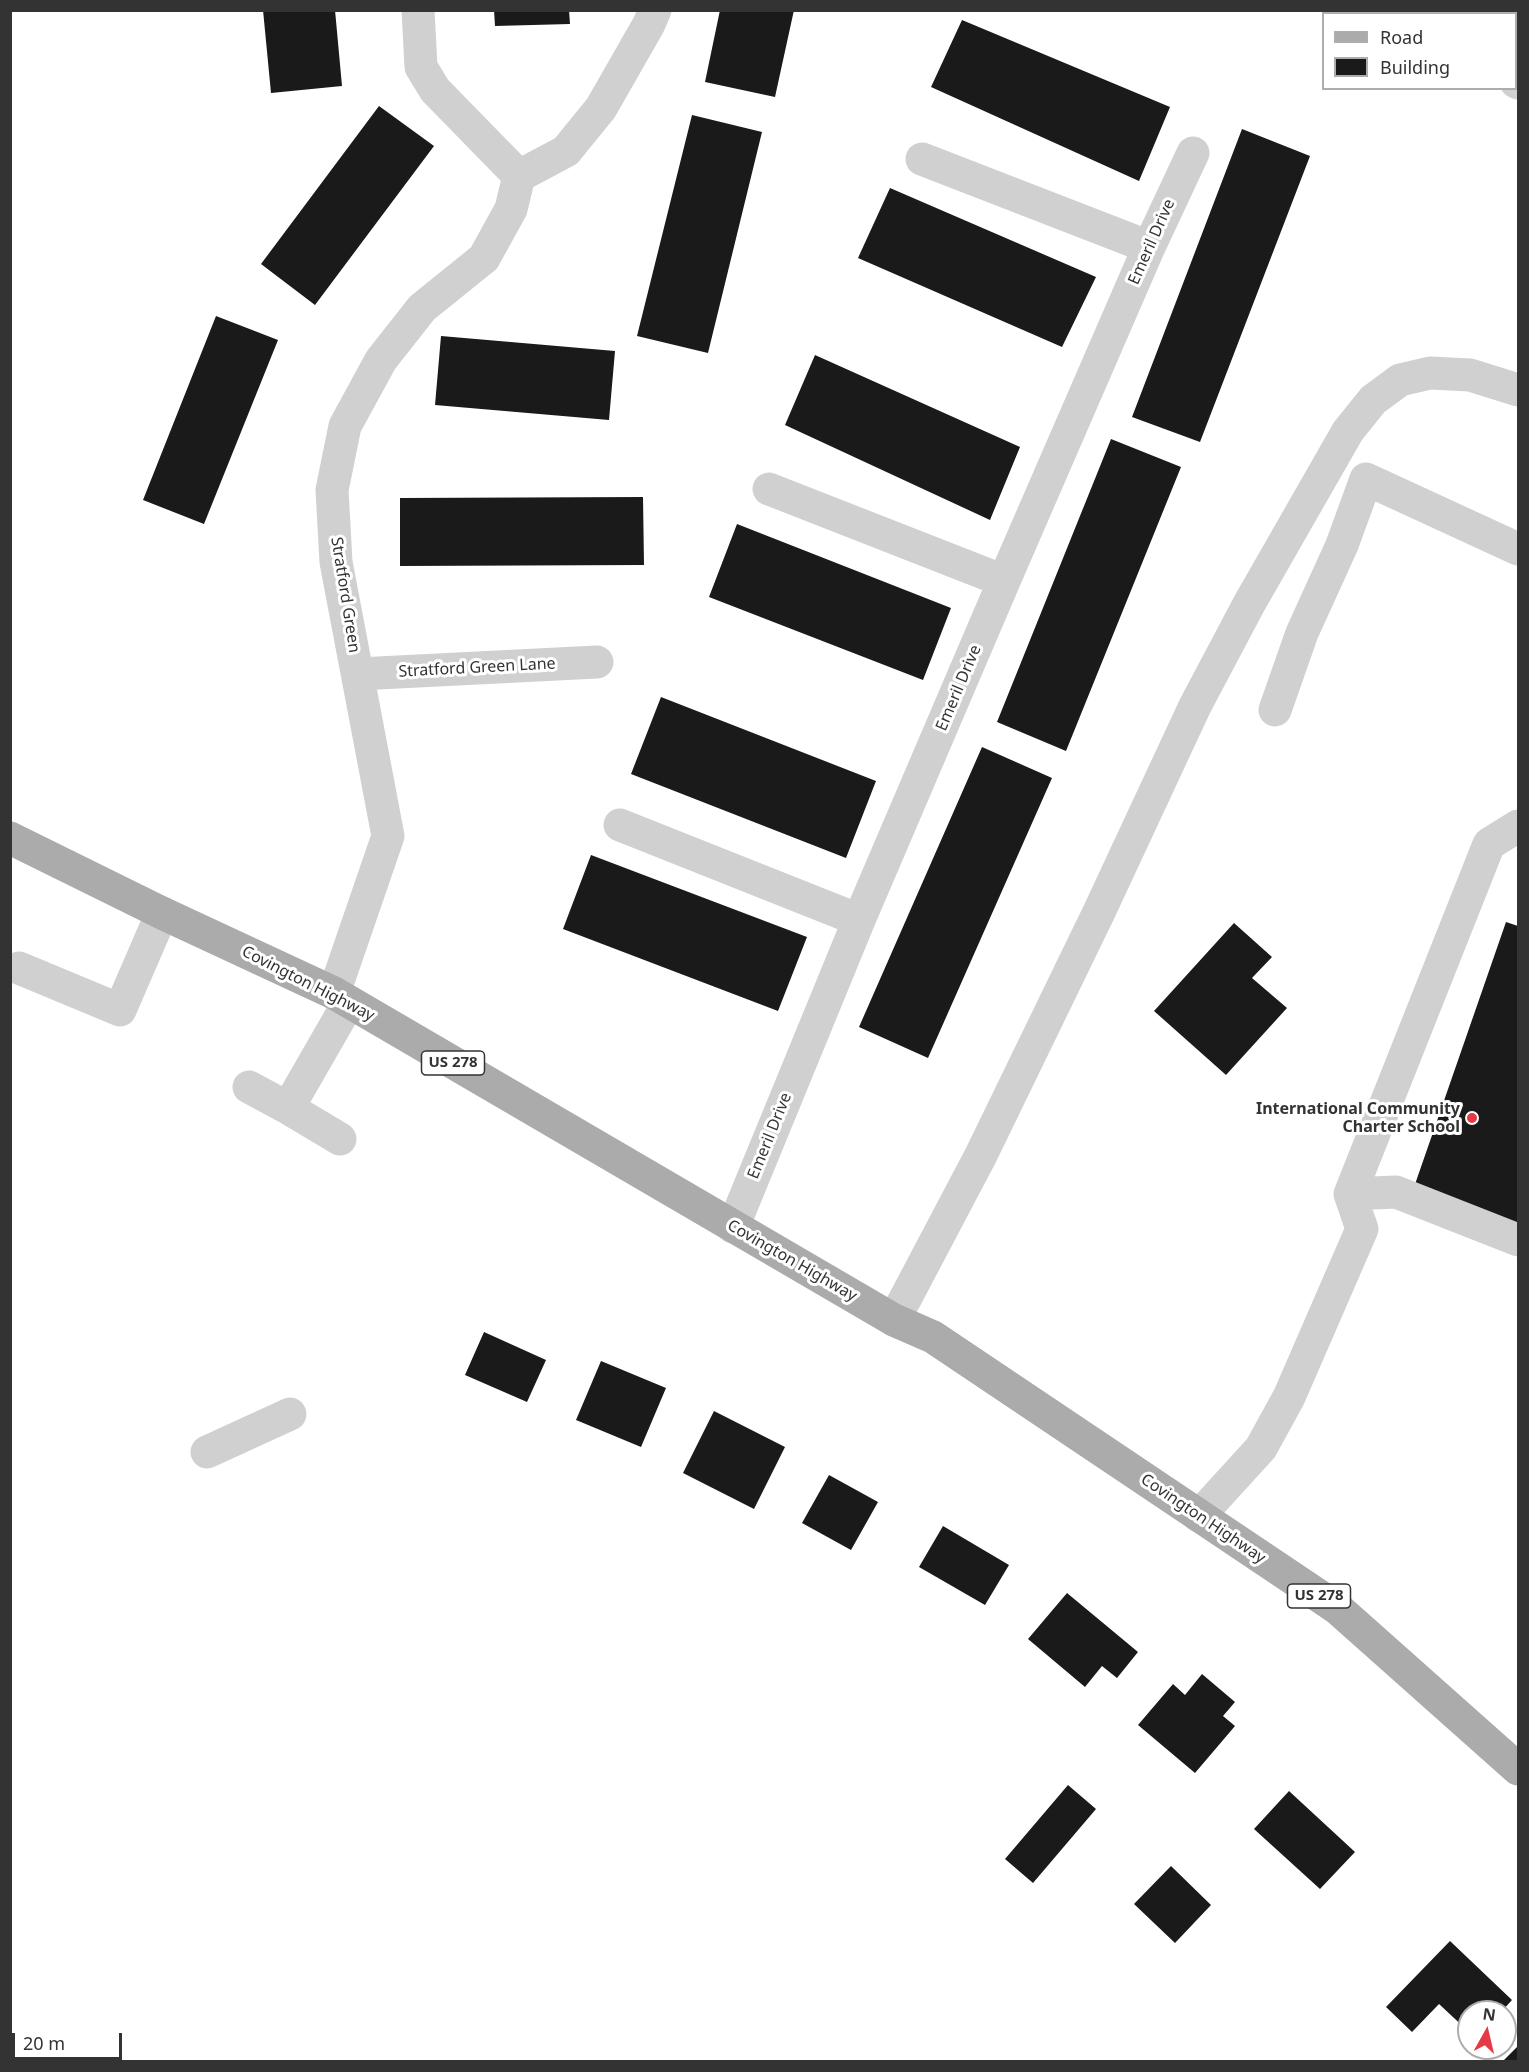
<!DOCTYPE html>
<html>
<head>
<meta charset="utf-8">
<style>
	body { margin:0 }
	#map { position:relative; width:1529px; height:2072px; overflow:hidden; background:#fff; font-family:"Noto Sans",sans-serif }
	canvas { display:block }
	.frame { position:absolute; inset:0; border:12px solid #333; pointer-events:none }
	.legend { position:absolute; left:1322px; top:12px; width:195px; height:78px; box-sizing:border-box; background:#fff; border:2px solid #adadad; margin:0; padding:8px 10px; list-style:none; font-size:18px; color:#333 }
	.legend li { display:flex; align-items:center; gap:12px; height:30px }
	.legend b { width:30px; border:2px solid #adadad }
	.north { position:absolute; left:1457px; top:2000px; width:60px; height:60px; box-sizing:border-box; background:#fff; border:2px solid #adadad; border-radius:50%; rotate:8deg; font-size:16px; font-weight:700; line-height:24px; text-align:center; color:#333 }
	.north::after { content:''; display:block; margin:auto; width:21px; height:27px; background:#e63946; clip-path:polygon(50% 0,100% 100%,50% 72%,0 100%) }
	.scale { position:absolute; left:12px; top:2033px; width:110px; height:27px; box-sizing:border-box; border:3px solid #333; border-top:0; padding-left:8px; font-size:18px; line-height:21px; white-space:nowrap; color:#333; -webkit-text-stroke:4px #fff; paint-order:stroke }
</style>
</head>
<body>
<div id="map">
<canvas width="1529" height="2072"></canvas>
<div class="frame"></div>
<ul class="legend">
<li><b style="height:8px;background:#ababab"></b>Road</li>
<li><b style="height:16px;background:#1a1a1a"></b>Building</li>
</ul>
<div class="north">N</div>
<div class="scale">20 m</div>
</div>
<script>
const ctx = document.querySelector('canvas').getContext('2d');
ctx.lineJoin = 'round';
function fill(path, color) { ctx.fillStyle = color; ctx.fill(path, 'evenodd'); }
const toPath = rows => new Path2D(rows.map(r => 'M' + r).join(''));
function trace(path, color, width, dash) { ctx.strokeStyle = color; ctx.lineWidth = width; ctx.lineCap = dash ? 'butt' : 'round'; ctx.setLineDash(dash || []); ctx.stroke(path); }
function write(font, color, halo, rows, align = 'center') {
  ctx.font = font + ' "Noto Sans",sans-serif'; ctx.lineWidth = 6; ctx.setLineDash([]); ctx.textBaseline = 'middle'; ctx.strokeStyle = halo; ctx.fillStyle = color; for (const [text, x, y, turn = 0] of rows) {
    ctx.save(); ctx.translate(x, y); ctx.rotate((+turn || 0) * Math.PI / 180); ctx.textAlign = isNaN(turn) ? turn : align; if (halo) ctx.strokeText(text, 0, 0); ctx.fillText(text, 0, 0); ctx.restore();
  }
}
fill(toPath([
	[263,10,335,10,342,86,271,93],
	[494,10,569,10,570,24,495,26],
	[720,10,794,10,775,97,705,82],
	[962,20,1170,107,1139,181,931,87],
	[379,106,434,146,315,305,261,264],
	[692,115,762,132,708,353,637,336],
	[1242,129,1310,156,1200,442,1132,417],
	[890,188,1096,277,1062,347,858,258],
	[216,316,278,340,204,524,143,500],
	[441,336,615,351,609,420,435,405],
	[815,355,1020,447,990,520,785,425],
	[1111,439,1181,467,1066,751,997,722],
	[643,497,644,565,400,566,400,498],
	[737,524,951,608,923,680,709,597],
	[661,697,876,781,846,858,631,774],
	[982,747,1052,778,928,1058,859,1027],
	[591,855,807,937,778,1011,563,929],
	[1506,922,1518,926,1518,1227,1413,1190],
	[1234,923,1272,957,1252,978,1287,1008,1226,1075,1154,1011],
	[484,1332,546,1360,527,1402,465,1375],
	[601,1361,666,1388,641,1447,576,1420],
	[714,1411,785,1447,754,1509,683,1473],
	[829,1475,878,1502,851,1550,802,1523],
	[943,1526,1009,1565,985,1605,919,1567],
	[1067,1593,1138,1652,1117,1678,1102,1666,1085,1687,1028,1639],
	[1202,1674,1235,1702,1223,1716,1235,1726,1195,1773,1138,1725,1173,1684,1185,1695],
	[1068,1785,1096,1809,1033,1883,1005,1859],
	[1289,1791,1355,1852,1320,1889,1254,1829],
	[1171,1866,1211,1905,1175,1943,1134,1904],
	[1450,1941,1512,2000,1501,2012,1469,2012,1469,2032,1439,2004,1412,2032,1386,2007],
	[1518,2046,1518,2062,1502,2062]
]), '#1a1a1a');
trace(toPath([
	[418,10,421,67,435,90,519,176],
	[1397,10,1401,14],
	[1516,82,1518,83],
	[922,159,1149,247],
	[769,489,1004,581],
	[358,674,597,662],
	[1275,710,1302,633,1342,545,1366,479,1518,549],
	[620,825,859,920],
	[19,968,120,1010,162,913],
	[334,993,388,836,336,562,332,490,345,426,381,360,422,308,484,258,511,209,519,176,566,151,601,108,649,24,655,10],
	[249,1087,288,1108,349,1002],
	[288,1108,340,1139],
	[1350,1194,1396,1192,1518,1240],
	[733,1227,859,920,1004,581,1149,247,1193,153],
	[894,1320,981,1155,1099,912,1195,706,1249,604,1348,431,1373,400,1400,380,1430,373,1470,375,1518,390],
	[207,1452,290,1414],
	[1199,1516,1261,1448,1289,1397,1362,1229,1350,1194,1489,844,1518,826]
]), '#d0d0d0', 33);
trace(toPath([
	[10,838,162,913,334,993,894,1320,933,1337,1337,1608,1518,1769]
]), '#ababab', 33);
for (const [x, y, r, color] of [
	[1472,1118,6,"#e63946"]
]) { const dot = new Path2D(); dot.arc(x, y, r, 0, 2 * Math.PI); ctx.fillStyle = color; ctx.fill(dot); trace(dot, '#fff', 2); }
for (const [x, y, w] of [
	[453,1063,63],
	[1319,1596,63]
]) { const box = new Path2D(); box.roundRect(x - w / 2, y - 12, w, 24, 4.5); ctx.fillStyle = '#fff'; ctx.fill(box); trace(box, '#333', 1.5); }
write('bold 15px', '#333', null, [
	["US 278",453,1063],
	["US 278",1319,1596]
]);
write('16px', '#333', '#fff', [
	["Emeril Drive",1152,242,-66],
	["Stratford Green",345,595,81],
	["Stratford Green Lane",477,668,-3],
	["Emeril Drive",959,688,-67],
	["Covington Highway",308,984,27],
	["Emeril Drive",770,1136,-68],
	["Covington Highway",792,1261,30],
	["Covington Highway",1203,1519,34]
]);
write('bold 16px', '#333', '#fff', [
	["International Community",1460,1109],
	["Charter School",1460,1127]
], 'right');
</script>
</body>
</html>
